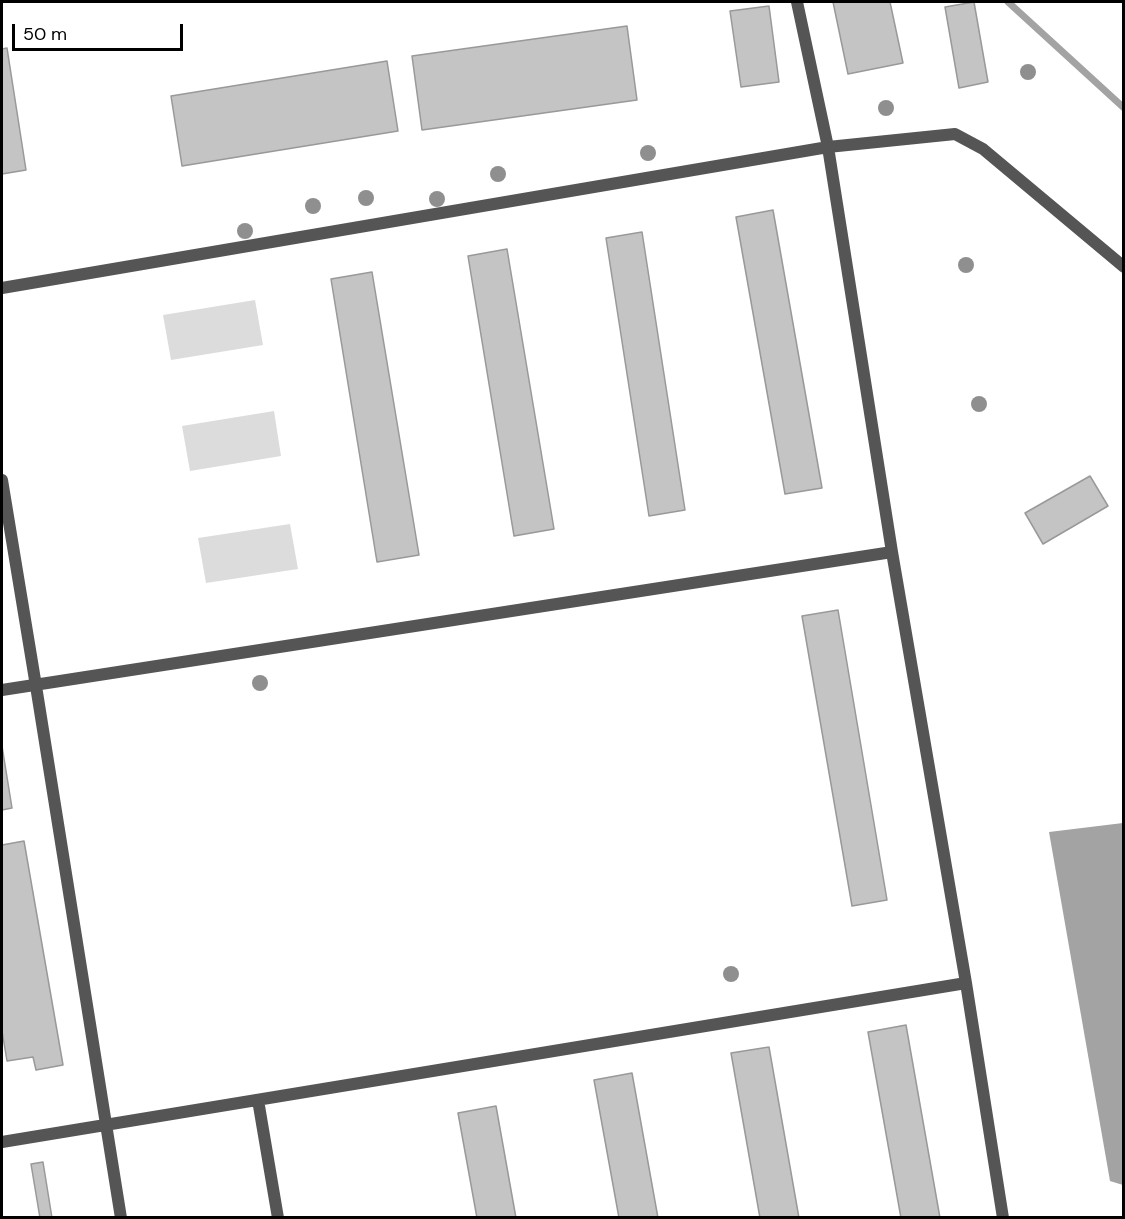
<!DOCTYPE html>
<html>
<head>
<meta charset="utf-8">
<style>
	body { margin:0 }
	#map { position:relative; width:1125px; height:1219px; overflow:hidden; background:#fff; font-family:"DM Sans",sans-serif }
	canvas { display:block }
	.frame { position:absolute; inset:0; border:3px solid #000; pointer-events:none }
	.scale { position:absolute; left:12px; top:24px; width:171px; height:27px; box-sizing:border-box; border:3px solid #000; border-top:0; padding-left:8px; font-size:18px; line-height:21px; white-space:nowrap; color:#000; -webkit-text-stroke:4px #fff; paint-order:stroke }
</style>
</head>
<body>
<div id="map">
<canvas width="1125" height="1219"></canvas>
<div class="frame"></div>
<div class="scale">50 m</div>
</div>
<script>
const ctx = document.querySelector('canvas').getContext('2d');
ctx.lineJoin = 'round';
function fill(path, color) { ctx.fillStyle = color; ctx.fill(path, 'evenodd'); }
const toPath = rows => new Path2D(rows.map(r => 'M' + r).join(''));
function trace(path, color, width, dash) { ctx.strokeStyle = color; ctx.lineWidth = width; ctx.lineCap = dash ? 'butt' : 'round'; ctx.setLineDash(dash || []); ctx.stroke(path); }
fill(toPath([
	[255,300,263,345,171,360,163,315],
	[274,411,281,456,190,471,182,426],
	[290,524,298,569,206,583,198,538]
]), '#dcdcdc');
fill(toPath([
	[1123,823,1124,823,1123,1185,1110,1181,1049,832]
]), '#a3a3a3');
trace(toPath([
	[1008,2,1124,108]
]), '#a3a3a3', 7);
const building = toPath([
	[833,2,890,2,903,63,848,74,833,2],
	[974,2,988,82,959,88,945,7,974,2],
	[769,6,779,82,741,87,730,11,769,6],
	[627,26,637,100,422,130,412,56,627,26],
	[7,48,26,170,2,174,2,49,7,48],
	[387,61,398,131,182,166,171,96,387,61],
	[773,210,822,488,785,494,736,217,773,210],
	[642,232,685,510,649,516,606,238,642,232],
	[507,249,554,529,514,536,468,256,507,249],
	[372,272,419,555,377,562,331,279,372,272],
	[1090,476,1108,506,1043,544,1025,513,1090,476],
	[838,610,887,900,852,906,802,616,838,610],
	[2,746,12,808,2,810,2,746],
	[24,841,63,1065,36,1070,33,1057,7,1061,2,1031,2,845,24,841],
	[906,1025,940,1218,901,1218,868,1032,906,1025],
	[769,1047,799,1218,760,1218,731,1053,769,1047],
	[632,1073,658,1218,619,1218,594,1080,632,1073],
	[496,1106,516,1218,477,1218,458,1113,496,1106],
	[43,1162,52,1218,40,1218,31,1164,43,1162]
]);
fill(building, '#c4c4c4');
trace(building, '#999', 1.5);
trace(toPath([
	[797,2,828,147,892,552,966,983,1003,1218],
	[2,288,828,147,955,134,983,149,1124,267],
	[2,480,36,686,121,1218],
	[2,690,892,552],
	[258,1100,278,1218],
	[2,1142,966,983]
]), '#555', 12);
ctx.fillStyle = '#8f8f8f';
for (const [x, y] of [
	[1028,72],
	[886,108],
	[648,153],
	[498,174],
	[366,198],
	[437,199],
	[313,206],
	[245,231],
	[966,265],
	[979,404],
	[260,683],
	[731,974]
]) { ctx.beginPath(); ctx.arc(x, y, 8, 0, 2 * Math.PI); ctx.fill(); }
</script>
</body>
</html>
